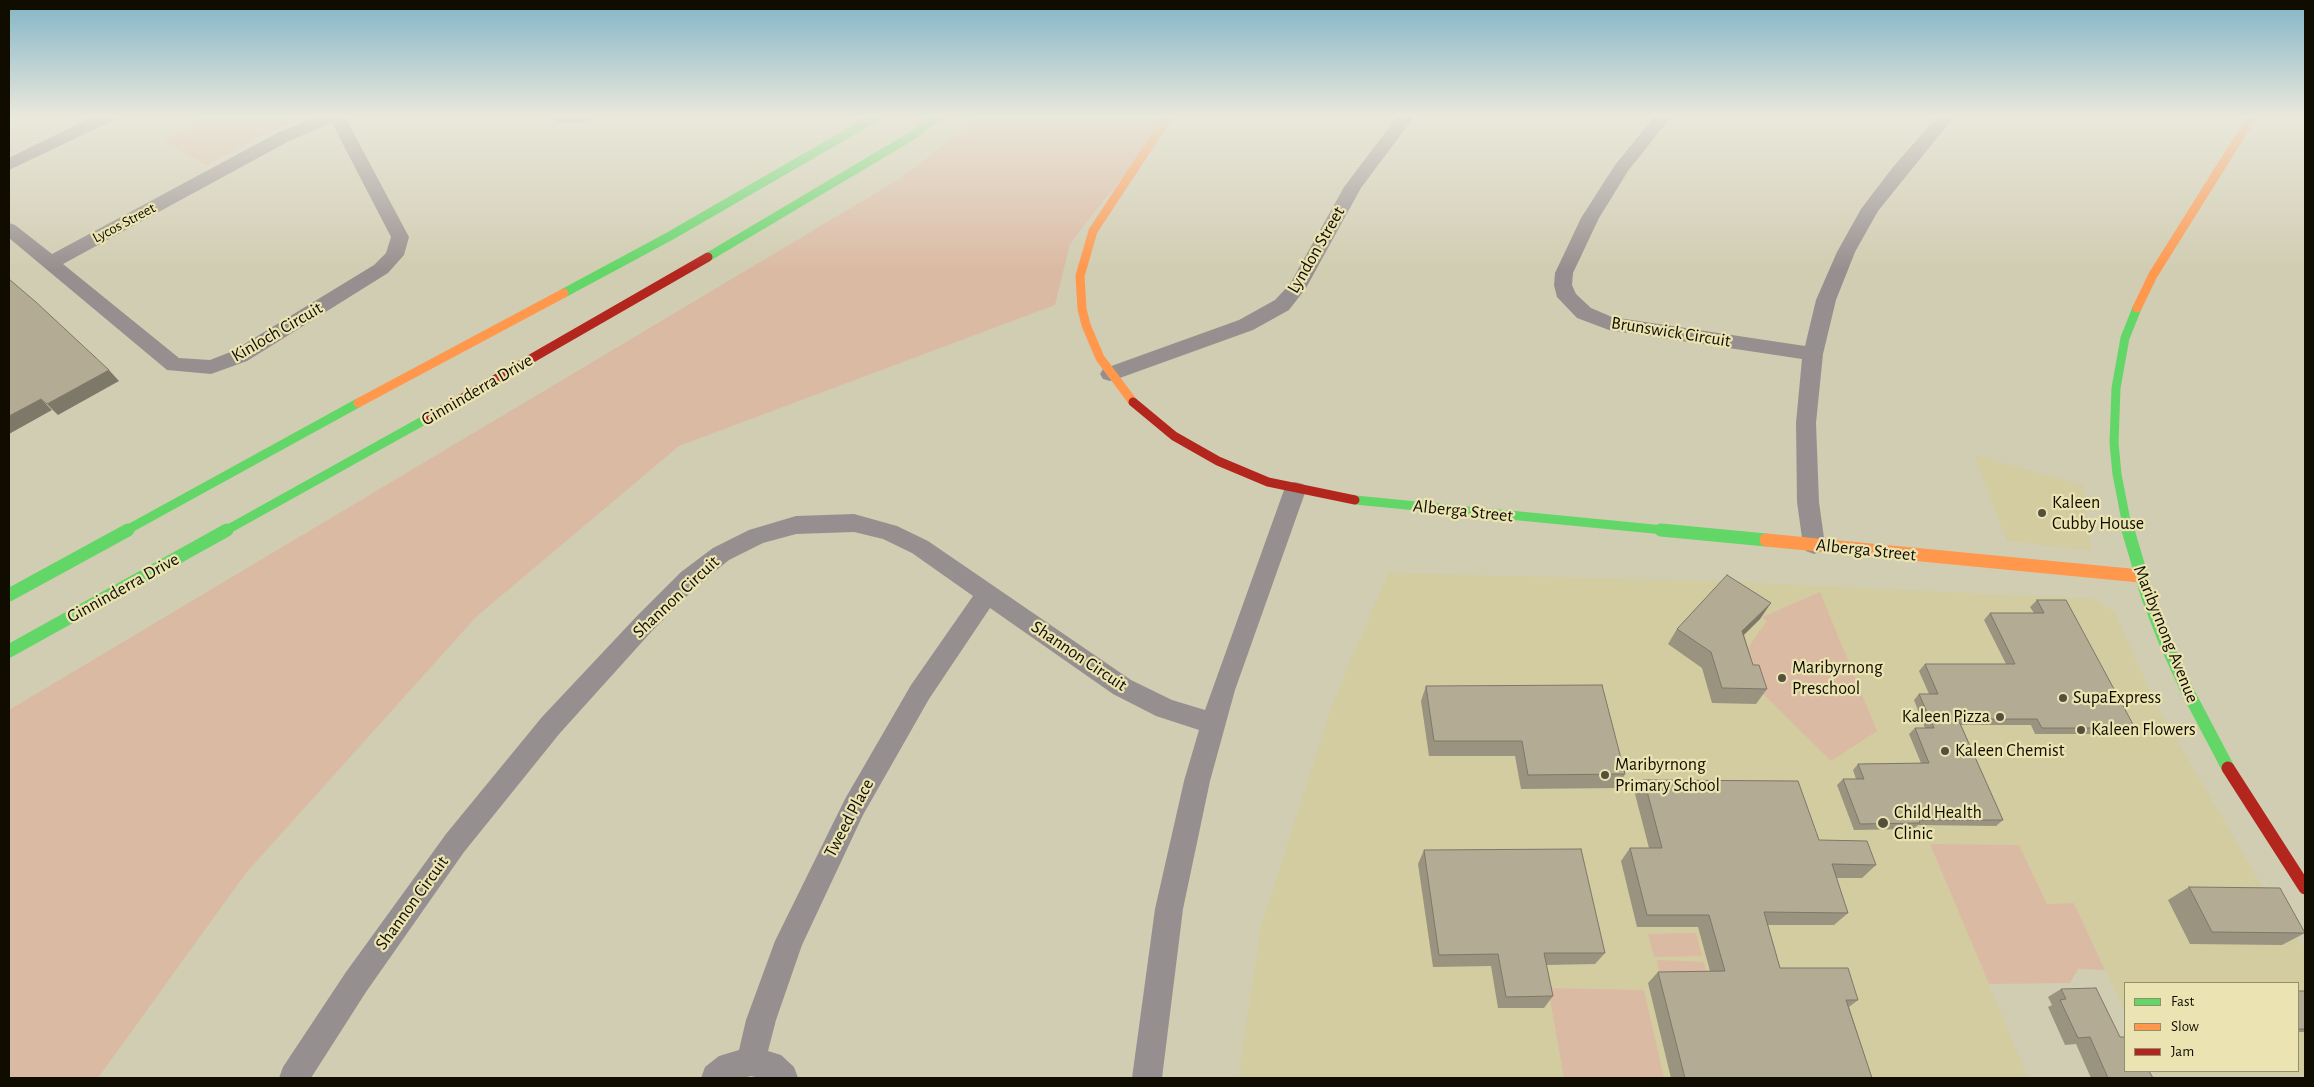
<!DOCTYPE html>
<html>
<head>
<meta charset="utf-8">
<style>
	body { margin:0 }
	#map { position:relative; width:2314px; height:1087px; overflow:hidden; background:#d1cdb2; font-family:"Alegreya Sans",sans-serif }
	canvas { display:block }
	.frame { position:absolute; inset:0; border:10px solid #100d00; pointer-events:none }
	.legend { position:absolute; left:2124px; top:982px; width:175px; height:90px; box-sizing:border-box; background:#ebe4b2; border:1px solid #938e6b; margin:0; padding:6px 9px; list-style:none; font-size:15px; color:#100d00 }
	.legend li { display:flex; align-items:center; gap:10px; height:25px }
	.legend b { width:25px; border:1px solid #938e6b }
</style>
</head>
<body>
<div id="map">
<canvas width="2314" height="1087"></canvas>
<div class="frame"></div>
<ul class="legend">
<li><b style="height:6px;background:#63d668"></b>Fast</li>
<li><b style="height:6px;background:#ff974d"></b>Slow</li>
<li><b style="height:6px;background:#b3261e"></b>Jam</li>
</ul>
</div>
<script>
const ctx = document.querySelector('canvas').getContext('2d');
ctx.lineJoin = 'round';
function fill(path, color) { ctx.fillStyle = color; ctx.fill(path, 'evenodd'); }
const toPath = rows => new Path2D(rows.map(r => 'M' + r).join(''));
function trace(path, color, width, dash) { ctx.strokeStyle = color; ctx.lineWidth = width; ctx.lineCap = dash ? 'butt' : 'round'; ctx.setLineDash(dash || []); ctx.stroke(path); }
function write(font, color, halo, rows, align = 'center') {
  ctx.font = font + ' "Alegreya Sans",sans-serif'; ctx.lineWidth = 4.5; ctx.setLineDash([]); ctx.textBaseline = 'middle'; ctx.strokeStyle = halo; ctx.fillStyle = color; for (const [text, x, y, turn = 0] of rows) {
    ctx.save(); ctx.translate(x, y); ctx.rotate((+turn || 0) * Math.PI / 180); ctx.textAlign = isNaN(turn) ? turn : align; if (halo) ctx.strokeText(text, 0, 0); ctx.fillText(text, 0, 0); ctx.restore();
  }
}
fill(toPath([
	[1974,455,2083,485,2091,551,2007,541],
	[1388,573,1719,581,2095,599,2115,613,2157,706,2271,901,2305,950,2305,1074,2155,1074,2154,1071,2298,1071,2298,983,2125,983,2125,1012,2074,903,2047,904,2019,845,1931,845,2028,1078,1238,1078,1261,927,1332,705]
]), '#d3cca0');
fill(toPath([
	[209,117,303,117,259,137,206,165,163,141],
	[979,117,1172,117,1088,220,1070,244,1055,305,679,446,476,617,246,873,98,1078,9,1078,9,710,901,178],
	[1820,592,1877,731,1831,761,1744,675,1740,659,1767,621,1762,617],
	[1930,844,2019,845,2047,904,2074,903,2105,970,2078,969,2070,983,1989,984],
	[1696,933,1702,956,1654,957,1648,934],
	[1657,960,1704,962,1708,981,1661,980],
	[1548,988,1644,990,1664,1078,1564,1078]
]), '#dbbaa3');
fill(toPath([
	[92,117,114,117,112,121,9,170,9,158,92,117],
	[317,117,345,117,409,237,404,255,388,273,247,361,211,374,167,370,9,238,9,223,15,225,52,254,279,132,317,117],
	[332,123,391,237,386,253,374,265,233,351,210,360,179,358,63,264,291,140,332,123],
	[549,117,596,117,588,122,557,122,549,117],
	[1397,117,1414,117,1361,188,1306,288,1289,310,1253,330,1117,379,1110,381,1103,379,1100,374,1103,369,1239,320,1275,300,1290,284,1344,187,1397,117],
	[1654,117,1671,117,1628,171,1599,218,1573,273,1572,285,1576,294,1591,308,1612,317,1805,346,1816,300,1837,252,1861,209,1893,167,1937,117,1954,117,1878,211,1855,252,1836,300,1823,354,1816,423,1819,502,1825,545,1822,551,1814,554,1806,551,1803,545,1797,502,1796,423,1802,359,1609,330,1577,318,1557,297,1554,285,1555,273,1581,218,1615,165,1654,117],
	[1295,482,1303,484,1306,490,1235,690,1210,781,1183,909,1162,1078,1132,1078,1155,909,1184,781,1199,730,1156,716,1113,694,990,608,929,699,863,815,802,945,776,1020,768,1051,781,1055,794,1067,798,1078,760,1078,751,1076,743,1078,701,1078,705,1067,719,1056,739,1050,746,1020,775,941,845,799,911,685,973,596,912,553,883,539,854,532,796,534,763,543,729,560,697,586,652,631,560,733,464,852,366,992,311,1078,279,1078,283,1067,346,972,446,834,542,717,636,617,681,572,713,548,749,530,796,516,854,514,897,526,928,541,1131,680,1172,700,1205,710,1284,490,1287,484,1295,482]
]), '#968f8f');
trace(toPath([
	[708,257,915,134,937,117],
	[564,293,670,236,876,117],
	[1355,500,1674,531],
	[125,531,358,403],
	[225,531,428,418],
	[2128,531,2117,474,2114,443,2116,388,2125,338,2137,308]
]), '#63d668', 9);
trace(toPath([
	[1661,530,1766,540],
	[2128,530,2148,598,2166,644,2188,692,2228,768],
	[9,595,128,530],
	[9,651,227,530]
]), '#63d668', 13);
trace(toPath([
	[2137,308,2153,275,2252,117],
	[1133,402,1100,358,1086,325,1082,309,1080,276,1093,231,1168,117],
	[358,403,564,293]
]), '#ff974d', 9);
trace(toPath([
	[1766,540,2140,576]
]), '#ff974d', 13);
trace(toPath([
	[1133,402,1174,436,1218,461,1268,482,1355,500],
	[428,418,708,257]
]), '#b3261e', 9);
trace(toPath([
	[2228,768,2305,888]
]), '#b3261e', 13);
fill(toPath([
	[2037,600,2135,728,2128,734,2035,734,2031,725,1961,725,2003,820,1996,826,1918,825,1914,829,1854,830,1837,785,1843,779,1856,779,1853,770,1858,764,1921,763,1909,734,1915,728,1925,728,1914,700,1919,694,1929,694,1919,671,1925,664,2006,664,1984,620,1990,613,2034,613,2030,607],
	[1760,619,1744,635,1753,665,1767,689,1756,704,1712,703,1702,668,1668,644,1677,629],
	[1426,686,1625,774,1617,788,1521,789,1515,756,1429,756,1421,701],
	[1644,780,1819,840,1876,865,1862,878,1836,878,1848,913,1834,925,1768,925,1780,968,1858,1000,1849,1007,1872,1078,1671,1078,1648,983,1658,972,1710,971,1698,927,1637,927,1621,861,1630,848,1649,848,1635,794],
	[1424,850,1605,953,1595,964,1546,965,1553,996,1544,1008,1498,1008,1491,966,1433,967,1418,864],
	[2189,887,2305,933,2282,945,2190,944,2168,900],
	[2061,989,2125,1071,2153,1078,2091,1078,2076,1044,2065,1045,2048,1007,2052,1005,2048,997],
	[2298,991,2305,991,2305,1032,2298,1032]
]), '#9a937f');
fill(toPath([
	[109,370,119,381,58,415,47,404],
	[41,399,52,410,9,434,9,416],
	[1771,603,1760,619,1732,646,1742,631]
]), '#7d7868');
const building = toPath([
	[9,279,37,303,109,370,47,404,41,399,9,416,9,279],
	[1727,575,1771,603,1742,631,1753,665,1759,665,1767,689,1722,688,1711,652,1677,629,1727,575],
	[2037,600,2066,600,2135,728,2042,728,2037,719,1958,719,2003,820,1919,820,1920,823,1860,824,1843,779,1864,779,1858,764,1929,763,1915,728,1934,728,1919,694,1938,694,1925,664,2015,664,1990,613,2044,613,2037,600],
	[1602,685,1625,774,1528,775,1522,741,1434,741,1426,686,1602,685],
	[1644,780,1798,781,1819,840,1867,841,1876,865,1832,864,1848,913,1764,912,1780,968,1848,968,1858,1000,1846,1000,1872,1078,1685,1078,1658,972,1725,971,1709,915,1647,915,1630,848,1662,848,1644,780],
	[1581,849,1605,953,1544,953,1553,996,1506,997,1498,954,1439,955,1424,850,1581,849],
	[2189,887,2280,888,2305,933,2212,932,2189,887],
	[2096,988,2120,1037,2125,1037,2125,1071,2149,1071,2153,1078,2108,1078,2090,1037,2078,1038,2060,1000,2066,999,2061,989,2096,988],
	[2298,991,2305,991,2305,1029,2298,1029,2298,991]
]);
fill(building, '#b3ab94');
trace(building, '#7d7868', 1);
const sky = ctx.createLinearGradient(0, 0, 0, 270);
sky.addColorStop(0, '#82b5c7');
sky.addColorStop(0.43, '#eae8dc');
sky.addColorStop(1, '#eae8dc00');
ctx.fillStyle = sky;
ctx.fillRect(0, 0, 2314, 270);
for (const [x, y, r, color] of [
	[2042,513,5,"#54503e"],
	[1782,678,5,"#54503e"],
	[2063,698,5,"#54503e"],
	[2000,717,5,"#54503e"],
	[2081,730,5,"#54503e"],
	[1945,751,5,"#54503e"],
	[1605,775,5,"#54503e"],
	[1883,823,6,"#54503e"]
]) { const dot = new Path2D(); dot.arc(x, y, r, 0, 2 * Math.PI); ctx.fillStyle = color; ctx.fill(dot); trace(dot, '#ebe4b2', 2); }
write('15px', '#100d00', '#ebe4b2', [
	["Lycos Street",124,223,-28]
]);
write('18px', '#100d00', '#ebe4b2', [
	["Lyndon Street",1316,250,-60],
	["Kinloch Circuit",277,332,-30],
	["Brunswick Circuit",1671,332,9],
	["Ginninderra Drive",477,390,-30],
	["Alberga Street",1463,511,6],
	["Alberga Street",1866,550,6],
	["Ginninderra Drive",123,588,-29],
	["Shannon Circuit",676,597,-43],
	["Maribyrnong Avenue",2166,634,68],
	["Shannon Circuit",1079,656,34],
	["Tweed Place",849,818,-62],
	["Shannon Circuit",412,903,-54]
]);
write('18px', '#100d00', '#ebe4b2', [
	["Kaleen",2052,503],
	["Cubby House",2052,524],
	["Maribyrnong",1792,668],
	["Preschool",1792,689],
	["SupaExpress",2073,698],
	["Kaleen Pizza",1990,717,"right"],
	["Kaleen Flowers",2091,730],
	["Kaleen Chemist",1955,751],
	["Maribyrnong",1615,765],
	["Primary School",1615,786],
	["Child Health",1894,813],
	["Clinic",1894,834]
], 'left');
</script>
</body>
</html>
